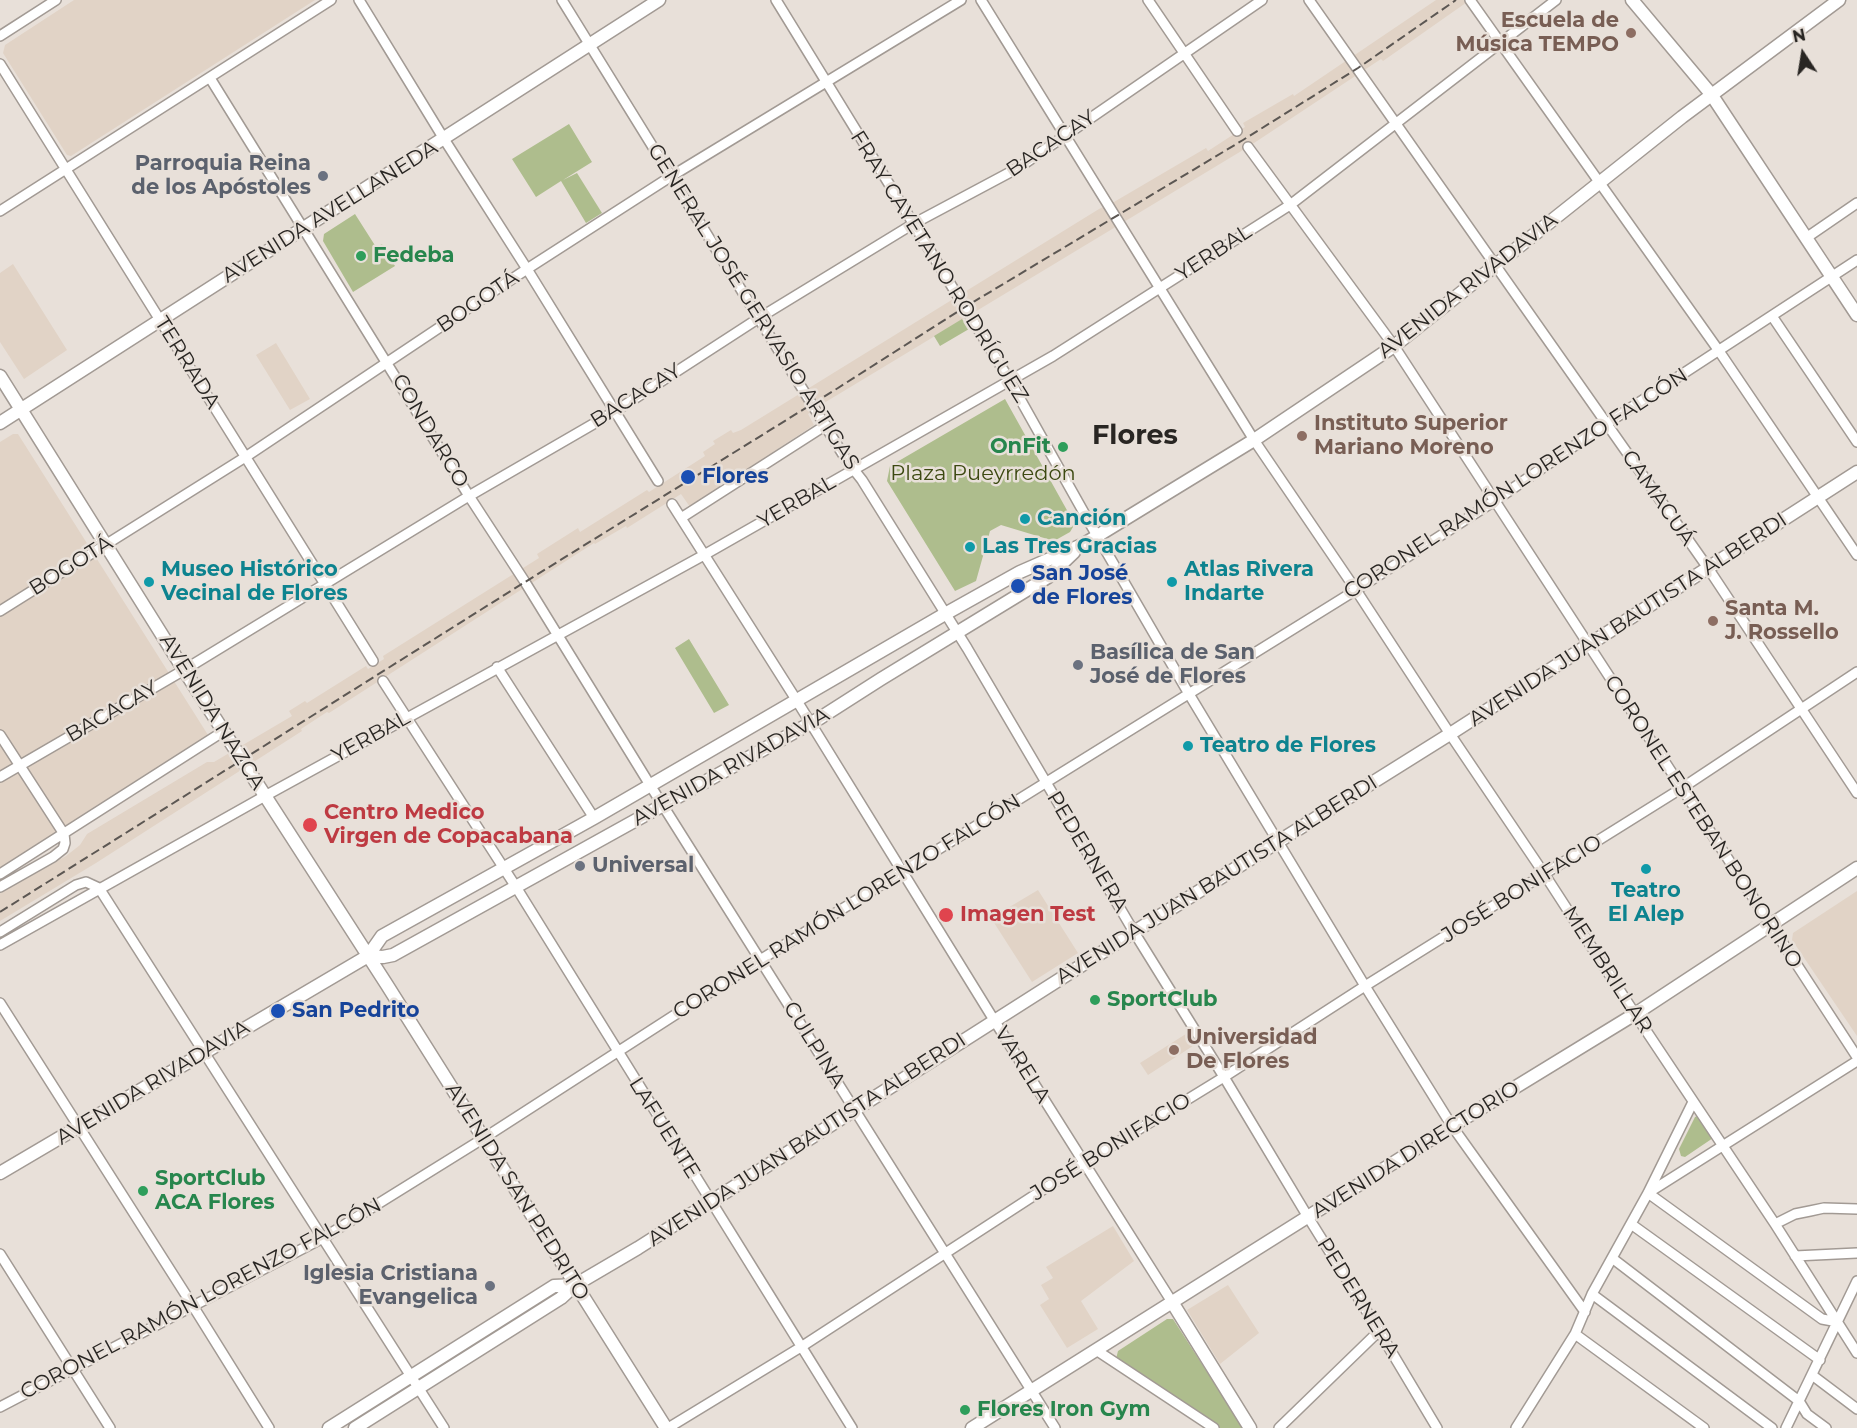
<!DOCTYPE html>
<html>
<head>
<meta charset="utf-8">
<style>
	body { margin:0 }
	#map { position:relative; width:1857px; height:1428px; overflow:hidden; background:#e8e0d9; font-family:Montserrat,sans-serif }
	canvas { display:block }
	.north { position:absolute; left:1773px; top:24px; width:60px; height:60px; -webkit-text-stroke:4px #e8e0d9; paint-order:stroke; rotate:348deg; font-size:16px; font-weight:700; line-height:24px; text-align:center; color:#292623 }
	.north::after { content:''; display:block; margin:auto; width:21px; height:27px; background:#292623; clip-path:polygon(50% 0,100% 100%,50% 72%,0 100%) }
</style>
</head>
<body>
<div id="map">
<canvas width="1857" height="1428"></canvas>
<div class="north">N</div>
</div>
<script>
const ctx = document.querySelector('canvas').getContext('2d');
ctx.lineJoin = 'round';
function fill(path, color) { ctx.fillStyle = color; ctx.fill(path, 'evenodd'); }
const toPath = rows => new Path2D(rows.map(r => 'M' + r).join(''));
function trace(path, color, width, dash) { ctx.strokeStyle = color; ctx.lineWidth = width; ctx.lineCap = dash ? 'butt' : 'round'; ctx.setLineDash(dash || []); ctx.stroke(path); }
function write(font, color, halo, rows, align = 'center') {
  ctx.font = font + ' Montserrat,sans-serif'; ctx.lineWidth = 5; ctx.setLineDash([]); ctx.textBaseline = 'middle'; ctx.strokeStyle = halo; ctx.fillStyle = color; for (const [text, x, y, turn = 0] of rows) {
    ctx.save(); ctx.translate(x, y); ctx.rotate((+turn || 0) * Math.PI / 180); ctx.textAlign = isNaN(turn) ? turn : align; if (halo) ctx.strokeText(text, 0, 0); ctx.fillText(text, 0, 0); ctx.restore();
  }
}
fill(toPath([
	[74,0,315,0,71,156,67,155,3,53,5,45],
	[1436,0,1470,0,1383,61,1381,59,1248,147,824,403,808,414,814,425,773,452,772,455,736,480,734,478,690,507,681,494,627,528,626,526,595,544,594,543,329,713,327,712,301,729,302,731,96,863,0,921,0,893,66,856,80,845,87,834,207,762,214,762,292,716,289,711,305,701,307,703,366,666,368,669,384,659,383,656,539,558,537,554,578,528,580,532,647,490,649,492,705,456,703,452,715,444,713,441,731,430,733,433,741,430,1099,209,1114,202,1206,148,1208,151,1245,127,1243,123,1293,94,1294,96],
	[13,264,67,350,24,379,0,342,0,273],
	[276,343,310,399,290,410,256,355],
	[13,434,18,434,208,735,0,868,0,442],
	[1038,890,1078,953,1032,982,991,918],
	[1857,891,1857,1036,1792,940,1793,933],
	[1189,1032,1196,1044,1148,1075,1140,1063],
	[1113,1226,1134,1261,1081,1301,1098,1329,1067,1348,1040,1305,1049,1299,1041,1285,1053,1278,1046,1267],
	[1228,1285,1259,1333,1220,1364,1187,1310]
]), '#e1d3c6');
fill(toPath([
	[569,124,592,162,563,180,577,173,602,213,586,223,561,181,536,197,512,159],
	[355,214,376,247,382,244,395,266,353,292,323,241,324,234],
	[962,319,969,329,940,346,934,336],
	[1005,399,1073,521,1073,527,1070,532,1054,541,1001,525,990,531,976,581,955,591,887,481,890,466],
	[689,639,729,705,714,713,675,648],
	[1699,1115,1713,1138,1685,1157,1681,1156,1679,1149,1695,1117],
	[1167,1319,1173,1319,1243,1428,1220,1428,1116,1359,1118,1351]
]), '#aebd8d');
const minor = toPath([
	[359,0,444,139,527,269,658,481],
	[562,0,847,461,862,480,967,648,1134,932,1224,1077,1308,1217,1379,1331,1437,1428],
	[776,0,1010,381,1088,520,1189,694,1365,986,1452,1126,1585,1312],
	[981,0,1254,440,1356,590,1450,734,1545,875,1635,1014,1775,1224,1857,1353],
	[1148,0,1237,131],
	[1309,0,1708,568,1857,793],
	[1470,0,1719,351,1857,555],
	[0,36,56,0],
	[0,64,373,661],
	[210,78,469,496,525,582,650,785,1055,1428],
	[1248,147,1394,346,1857,1057],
	[0,211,331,0],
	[1806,238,1857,203],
	[1772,316,1857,442],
	[672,504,797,701,994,1020,1172,1302],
	[681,518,826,425],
	[0,611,247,456,527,269,670,177,961,0],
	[497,667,594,818],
	[383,681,516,887,852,1428],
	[0,735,64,834,65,843,63,849,53,857,0,887],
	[0,777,184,670,469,496,614,412,759,318,913,224,1018,168,1262,0],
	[0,874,224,731],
	[99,888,444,1428],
	[0,932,76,885,86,882,99,888],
	[0,945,265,796,704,555,1053,356,1290,205,1556,0],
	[0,1003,193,1306,269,1428],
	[1631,1224,1820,1360],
	[1775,1224,1795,1214,1810,1211,1824,1208,1857,1209],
	[0,1254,110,1428],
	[1795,1256,1857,1253],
	[1612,1258,1799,1401,1807,1414,1826,1428],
	[1592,1294,1772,1428],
	[1838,1322,1822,1319,1648,1193,1857,1061],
	[1575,1334,1704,1428],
	[1096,1350,1214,1428],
	[1812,1375,1857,1409],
	[0,1407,323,1238,484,1138,760,960,1356,590,1496,500,1606,424,1857,260],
	[668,1428,801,1347,1084,1163,1224,1077,1365,986,1682,788,1857,672],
	[1279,1428,1379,1331],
	[1516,1428,1575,1334,1592,1294,1648,1193,1693,1102],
	[1786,1428,1857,1281]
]);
const major = toPath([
	[1632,0,1711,94,1857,315],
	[0,376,184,670,387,985,666,1428],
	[0,423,659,0],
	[368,956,383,957,393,955,820,718,881,679,1048,577,1074,552],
	[0,1173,368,956,382,936,594,818,945,614,1020,572,1084,544,1254,440,1394,346,1682,117,1839,0],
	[1172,1302,1250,1428],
	[329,1428,554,1286,575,1285],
	[355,1428,561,1298,575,1285,638,1248,1134,932,1450,734,1857,472],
	[972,1428,1452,1126,1635,1014,1857,868]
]);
trace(minor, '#a29a94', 12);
trace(major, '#a29a94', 15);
trace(minor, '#fff', 9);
trace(major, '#fff', 12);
trace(toPath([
	[0,912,525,582,838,388,965,307,1243,140,1358,68,1456,0]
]), '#5c5753', 2, [9, 4.5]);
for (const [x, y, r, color] of [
	[1631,33,6,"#8d6e63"],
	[323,176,6,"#6b7280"],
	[361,256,6,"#2e9e5b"],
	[1302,436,6,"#8d6e63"],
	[1063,447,6,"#2e9e5b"],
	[688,477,8,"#1a4fb4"],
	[1025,519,6,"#0f9aa8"],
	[970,547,6,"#0f9aa8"],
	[149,582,6,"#0f9aa8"],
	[1172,582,6,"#0f9aa8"],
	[1018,586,8,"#1a4fb4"],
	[1713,621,6,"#8d6e63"],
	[1078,665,6,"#6b7280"],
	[1188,746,6,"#0f9aa8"],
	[310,825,8,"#e0444e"],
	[580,866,6,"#6b7280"],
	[1646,869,6,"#0f9aa8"],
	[946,915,8,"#e0444e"],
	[1095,1000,6,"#2e9e5b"],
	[278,1011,8,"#1a4fb4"],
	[1174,1050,6,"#8d6e63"],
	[143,1191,6,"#2e9e5b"],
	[490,1286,6,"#6b7280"],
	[965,1410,6,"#2e9e5b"]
]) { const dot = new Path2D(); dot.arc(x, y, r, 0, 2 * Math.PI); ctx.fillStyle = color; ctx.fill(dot); trace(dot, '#e8e0d9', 2); }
write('bold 21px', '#785e54', '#e8e0d9', [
	["Escuela de",1619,21,"right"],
	["Música TEMPO",1619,45,"right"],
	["Instituto Superior",1314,424],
	["Mariano Moreno",1314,448],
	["Santa M.",1725,609],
	["J. Rossello",1725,633],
	["Universidad",1186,1038],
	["De Flores",1186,1062]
], 'left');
write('21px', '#292623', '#e8e0d9', [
	["BACACAY",1051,144,-34],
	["AVENIDA AVELLANEDA",330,212,-32],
	["YERBAL",1214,253,-33],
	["FRAY CAYETANO RODRÍGUEZ",939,267,58],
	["AVENIDA RIVADAVIA",1468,286,-38],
	["BOGOTÁ",478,302,-34],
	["GENERAL JOSÉ GERVASIO ARTIGAS",753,307,58],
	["TERRADA",187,363,58],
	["BACACAY",636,396,-32],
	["CONDARCO",430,431,59],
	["CORONEL RAMÓN LORENZO FALCÓN",1516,484,-33],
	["CAMACUÁ",1658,498,55],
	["YERBAL",797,502,-30],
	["BOGOTÁ",71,566,-32],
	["AVENIDA JUAN BAUTISTA ALBERDI",1628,620,-33],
	["BACACAY",112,712,-30],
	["AVENIDA NAZCA",212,712,58],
	["YERBAL",371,737,-29],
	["AVENIDA RIVADAVIA",731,767,-29],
	["CORONEL ESTEBAN BONORINO",1703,822,57],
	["PEDERNERA",1087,852,59],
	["AVENIDA JUAN BAUTISTA ALBERDI",1217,880,-32],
	["JOSÉ BONIFACIO",1522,889,-32],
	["CORONEL RAMÓN LORENZO FALCÓN",847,907,-32],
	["MEMBRILLAR",1607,970,57],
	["CULPINA",814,1045,58],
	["VARELA",1022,1065,58],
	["AVENIDA RIVADAVIA",153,1083,-31],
	["LAFUENTE",664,1128,58],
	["AVENIDA JUAN BAUTISTA ALBERDI",807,1140,-33],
	["JOSÉ BONIFACIO",1111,1147,-32],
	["AVENIDA DIRECTORIO",1416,1150,-32],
	["AVENIDA SAN PEDRITO",517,1192,58],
	["PEDERNERA",1358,1298,58],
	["CORONEL RAMÓN LORENZO FALCÓN",201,1299,-28]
]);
write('bold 21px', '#5b616d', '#e8e0d9', [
	["Parroquia Reina",311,164],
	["de los Apóstoles",311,188],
	["Basílica de San",1090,653,"left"],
	["José de Flores",1090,677,"left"],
	["Universal",592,866,"left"],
	["Iglesia Cristiana",478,1274],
	["Evangelica",478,1298]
], 'right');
write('bold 21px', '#27864d', '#e8e0d9', [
	["Fedeba",373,256],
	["OnFit",1051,447,"right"],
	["SportClub",1107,1000],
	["SportClub",155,1179],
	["ACA Flores",155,1203],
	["Flores Iron Gym",977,1410]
], 'left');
write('21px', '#3c4911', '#e8e0d9', [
	["Plaza Pueyrredón",983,474]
]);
write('bold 21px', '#164399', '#e8e0d9', [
	["Flores",702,477],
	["San José",1032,574],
	["de Flores",1032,598],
	["San Pedrito",292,1011]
], 'left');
write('bold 21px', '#0d838f', '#e8e0d9', [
	["Canción",1037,519],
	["Las Tres Gracias",982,547],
	["Museo Histórico",161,570],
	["Vecinal de Flores",161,594],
	["Atlas Rivera",1184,570],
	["Indarte",1184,594],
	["Teatro de Flores",1200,746],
	["Teatro",1646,891,"center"],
	["El Alep",1646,915,"center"]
], 'left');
write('bold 21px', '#be3a42', '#e8e0d9', [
	["Centro Medico",324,813],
	["Virgen de Copacabana",324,837],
	["Imagen Test",960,915]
], 'left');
write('bold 27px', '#292623', '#e8e0d9', [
	["Flores",1135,436]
]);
</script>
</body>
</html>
